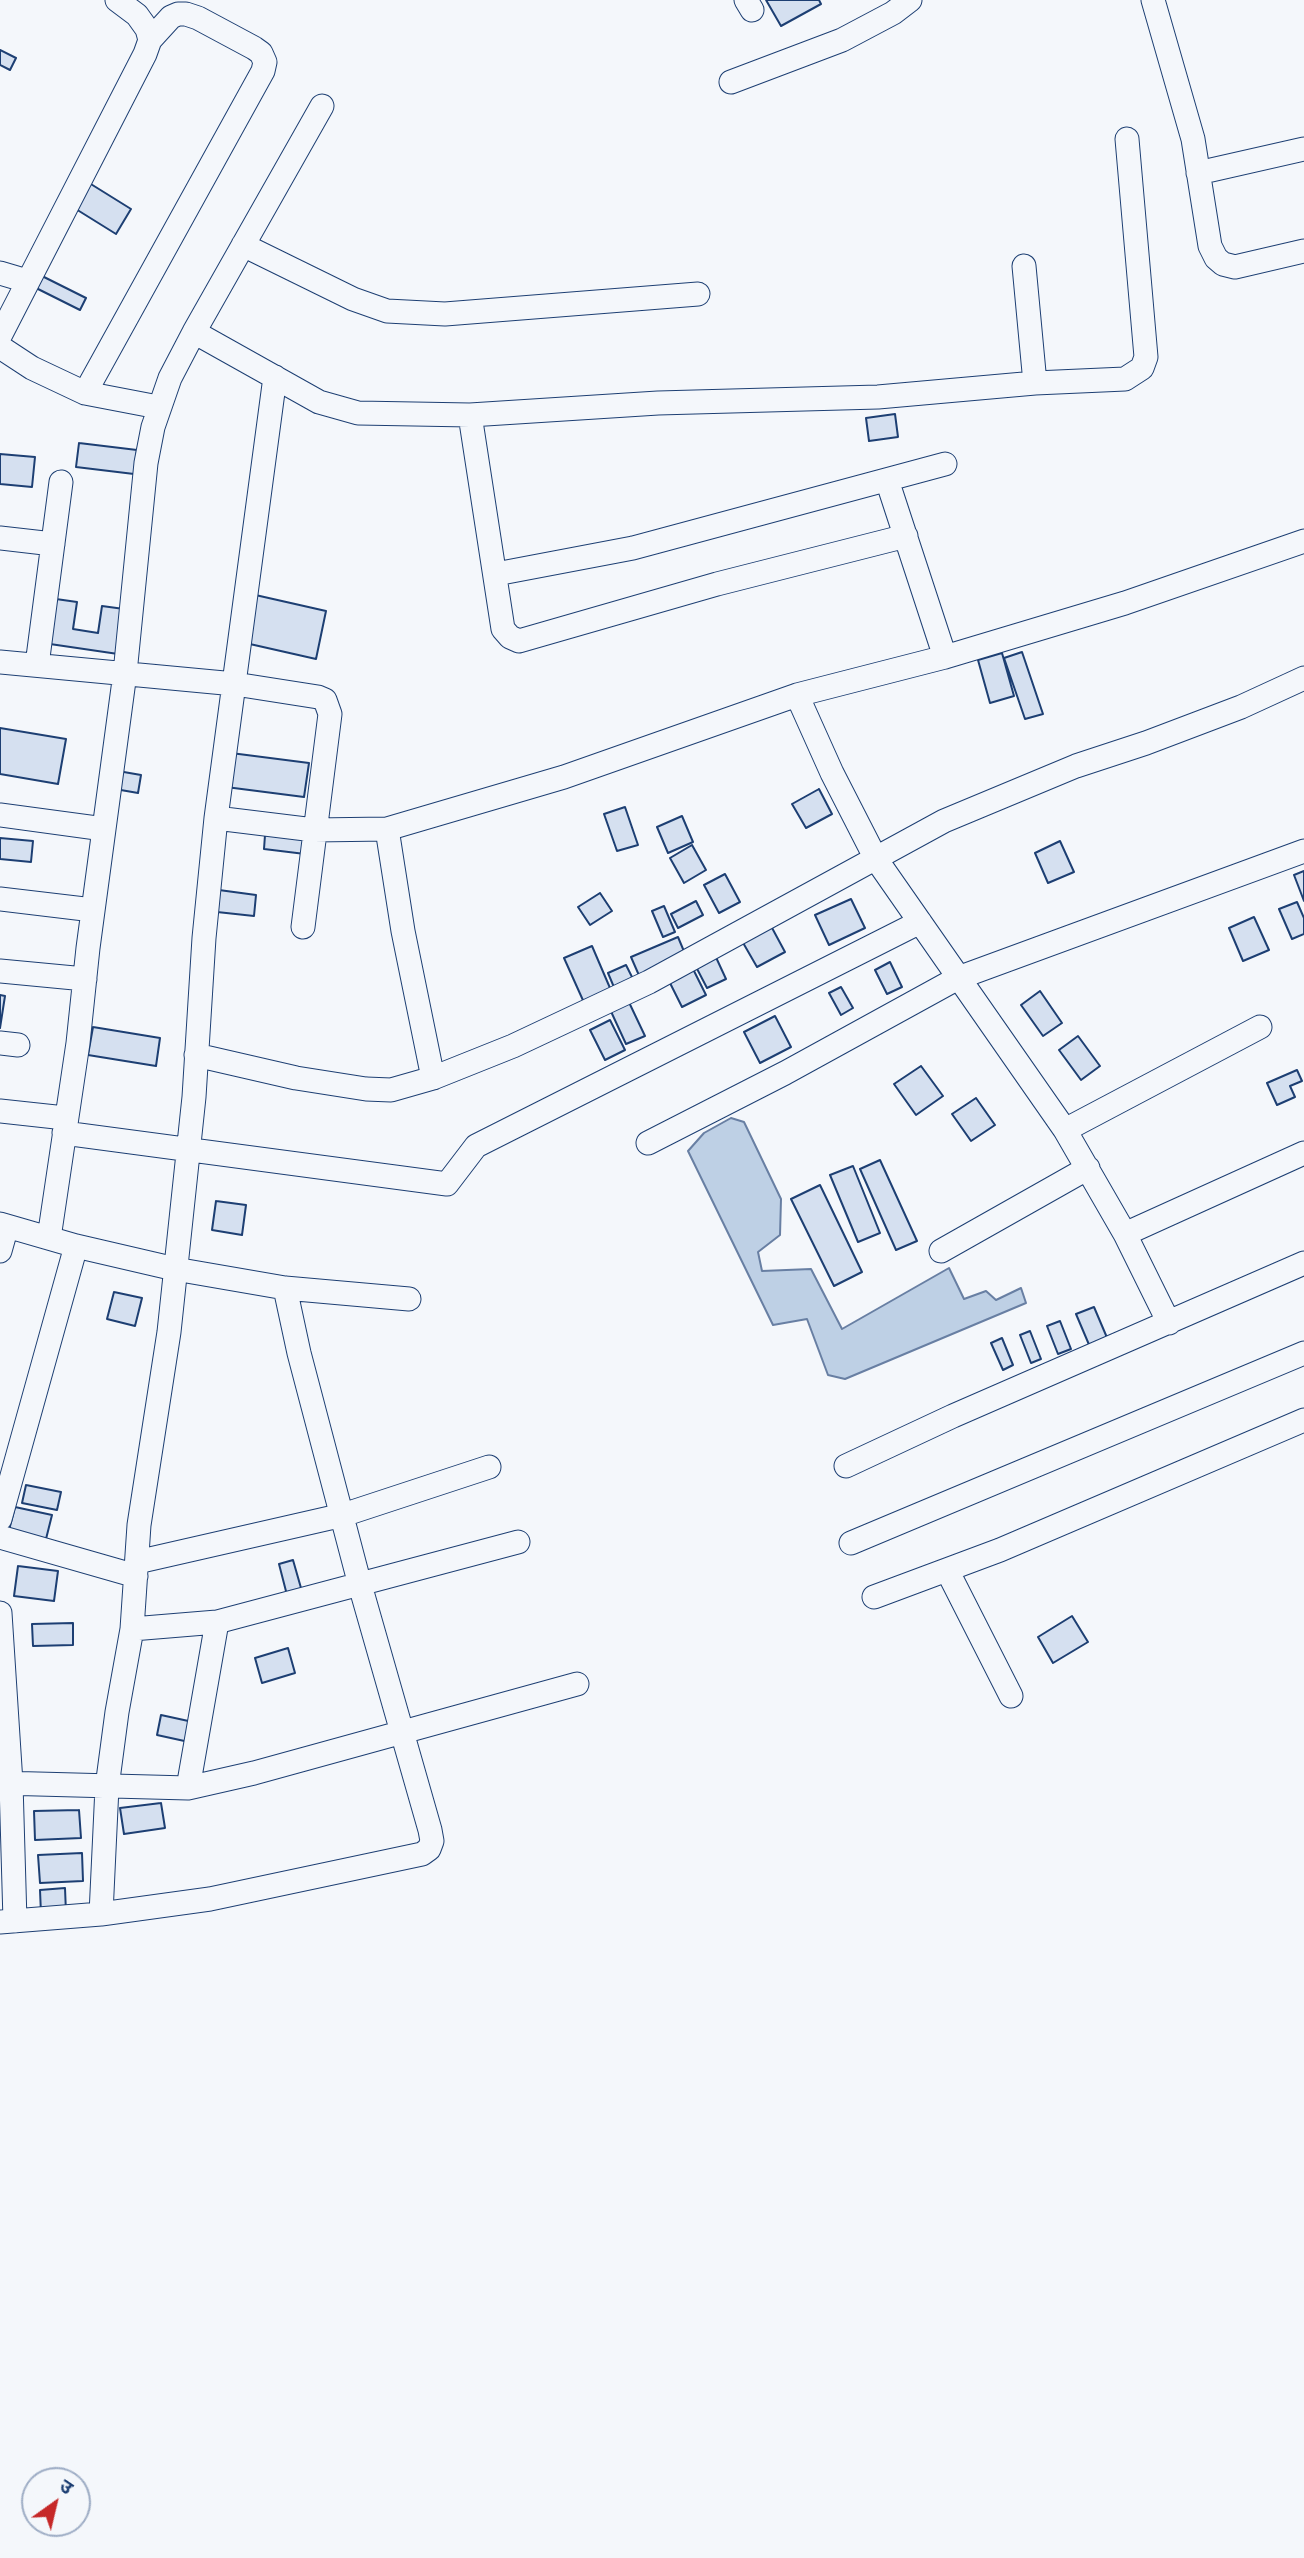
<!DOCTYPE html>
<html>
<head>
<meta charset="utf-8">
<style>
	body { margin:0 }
	#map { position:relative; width:1304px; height:2558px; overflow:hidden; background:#f4f7fb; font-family:Merriweather,"Noto Sans Devanagari",serif }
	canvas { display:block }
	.north { position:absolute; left:21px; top:2467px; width:70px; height:70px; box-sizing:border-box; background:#f4f7fb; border:2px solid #9eadc5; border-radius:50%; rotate:34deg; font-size:19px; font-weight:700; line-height:28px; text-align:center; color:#1d3f73 }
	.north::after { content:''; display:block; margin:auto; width:24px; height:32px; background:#c62828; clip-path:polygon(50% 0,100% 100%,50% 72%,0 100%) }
</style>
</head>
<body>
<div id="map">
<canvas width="1304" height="2558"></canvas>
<div class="north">उ</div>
</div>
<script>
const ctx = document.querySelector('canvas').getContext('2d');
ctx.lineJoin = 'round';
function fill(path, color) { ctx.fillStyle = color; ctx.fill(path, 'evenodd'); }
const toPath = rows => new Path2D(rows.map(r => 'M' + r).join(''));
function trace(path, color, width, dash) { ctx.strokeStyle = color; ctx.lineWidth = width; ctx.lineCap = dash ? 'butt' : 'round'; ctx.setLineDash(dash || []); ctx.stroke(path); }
const water = toPath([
	[731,1118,744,1122,781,1199,780,1235,758,1252,762,1271,811,1269,842,1329,949,1268,964,1299,986,1291,996,1300,1021,1288,1026,1303,845,1379,828,1375,807,1319,773,1325,688,1151,704,1133,731,1118]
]);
fill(water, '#bed0e5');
trace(water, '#687fa3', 2);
const building = toPath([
	[766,0,819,0,821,4,781,26,766,0],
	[0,50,16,58,10,70,0,65,0,50],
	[86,181,131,209,116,234,71,206,86,181],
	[40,275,86,298,80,310,34,287,40,275],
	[895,414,898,437,869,441,866,418,895,414],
	[79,443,137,450,134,474,76,467,79,443],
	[0,454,35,457,32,487,0,484,0,454],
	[251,594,326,611,316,659,241,642,251,594],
	[56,599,77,602,73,629,98,633,102,606,124,609,118,654,50,644,56,599],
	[1022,652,1043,714,1025,719,1004,658,1022,652],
	[1002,653,1014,696,990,703,978,660,1002,653],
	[0,728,66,739,58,784,0,774,0,728],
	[231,753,309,763,304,797,226,787,231,753],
	[118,771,141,775,138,793,115,789,118,771],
	[819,789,832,814,806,828,792,804,819,789],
	[625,807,638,845,617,851,604,814,625,807],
	[682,816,693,842,668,853,657,827,682,816],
	[265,835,307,839,305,854,264,849,265,835],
	[0,838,33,841,31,862,0,859,0,838],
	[1060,841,1074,872,1048,883,1035,853,1060,841],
	[692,845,706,870,684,883,670,858,692,845],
	[1304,871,1304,901,1294,875,1304,871],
	[725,874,740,902,719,913,704,885,725,874],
	[219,890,256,895,254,916,217,912,219,890],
	[600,893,612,911,590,925,578,907,600,893],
	[851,899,865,928,829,945,815,915,851,899],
	[696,901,703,915,678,928,671,914,696,901],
	[1297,902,1304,918,1304,934,1292,939,1279,909,1297,902],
	[664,906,675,932,663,937,652,911,664,906],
	[1254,917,1269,950,1243,961,1229,928,1254,917],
	[771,926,785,952,757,967,742,941,771,926],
	[678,937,688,961,641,980,631,957,678,937],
	[592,946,613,995,586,1007,564,958,592,946],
	[714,953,726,979,707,988,694,963,714,953],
	[890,962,902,987,887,994,875,970,890,962],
	[626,965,635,983,616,992,608,973,626,965],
	[691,965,706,995,682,1007,667,977,691,965],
	[841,987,853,1008,841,1015,829,993,841,987],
	[1040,991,1062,1023,1043,1036,1021,1005,1040,991],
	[0,995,5,996,0,1028,0,995],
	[626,996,645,1036,626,1044,608,1005,626,996],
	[775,1016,791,1047,760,1063,744,1032,775,1016],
	[610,1020,625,1050,605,1060,590,1030,610,1020],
	[93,1027,160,1038,156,1066,88,1055,93,1027],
	[1078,1036,1100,1066,1081,1080,1059,1050,1078,1036],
	[921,1066,943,1096,916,1115,894,1084,921,1066],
	[1297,1070,1302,1081,1290,1086,1295,1097,1277,1105,1267,1083,1297,1070],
	[976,1098,995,1125,971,1141,952,1114,976,1098],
	[880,1160,917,1241,896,1250,860,1169,880,1160],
	[853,1166,880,1233,858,1242,830,1175,853,1166],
	[820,1185,862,1272,834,1286,791,1199,820,1185],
	[216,1201,246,1205,242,1235,212,1230,216,1201],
	[114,1292,142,1298,135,1326,107,1319,114,1292],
	[1094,1307,1108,1340,1090,1347,1076,1314,1094,1307],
	[1060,1321,1071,1349,1058,1354,1047,1326,1060,1321],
	[1030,1331,1041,1359,1031,1363,1020,1335,1030,1331],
	[1002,1338,1013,1365,1003,1370,991,1343,1002,1338],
	[26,1485,61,1492,57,1510,22,1503,26,1485],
	[15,1507,52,1515,46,1539,9,1530,15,1507],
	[293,1560,303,1595,288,1599,279,1564,293,1560],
	[18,1566,58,1571,54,1601,14,1596,18,1566],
	[1072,1616,1088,1642,1053,1663,1038,1637,1072,1616],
	[73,1623,73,1645,33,1646,32,1624,73,1623],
	[288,1648,295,1673,262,1683,255,1658,288,1648],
	[161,1715,193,1722,189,1742,157,1735,161,1715],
	[161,1803,165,1828,124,1834,120,1808,161,1803],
	[79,1810,81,1838,35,1840,34,1811,79,1810],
	[82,1853,83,1881,40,1883,38,1855,82,1853],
	[65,1888,66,1913,41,1914,40,1890,65,1888]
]);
fill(building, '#d5e0f0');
trace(building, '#1d3f73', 2);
const minor = toPath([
	[746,0,752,10],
	[1153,0,1193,139,1210,246,1216,258,1223,264,1235,267,1304,251],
	[731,82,842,40,893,13,910,0],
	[1198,173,1304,149],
	[243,245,353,299,387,311,445,314,698,294],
	[1024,266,1035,383],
	[0,273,27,281],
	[194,332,319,402,358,413,470,415,658,403,878,397,1035,383,1125,379,1142,368,1146,357,1127,139],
	[0,336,145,54,150,40,147,29,137,15,117,0],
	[0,347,32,368,85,393,158,407],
	[85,393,263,71,265,62,261,53,254,48,198,18,186,14,178,14,171,17,150,40],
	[470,415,503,629,510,637,519,641,717,584,906,536],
	[887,480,945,657],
	[0,538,53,544],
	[496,574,633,548,945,464],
	[0,662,235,684,318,697,325,700,330,714,303,927],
	[37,665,61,482],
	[797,695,832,773,876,859,1065,1130,1125,1234,1169,1323],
	[0,815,104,829],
	[216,818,314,830,387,829,564,777,797,695,945,657,1125,603,1304,541],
	[387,829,403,931,433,1078],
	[0,899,93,910],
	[0,971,85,979],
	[0,1043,18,1045],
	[196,1055,296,1078,366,1089,391,1090,433,1078,513,1046,649,982,944,821,1076,766,1146,743,1241,707,1304,678],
	[0,1111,65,1118],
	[1065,1130,1260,1027],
	[64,1133,447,1184,476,1146,920,922],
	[648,1143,785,1073,958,978,1304,851],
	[0,1224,76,1246,175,1269,285,1288,409,1299],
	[1125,1234,1304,1153],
	[49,1238,78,1043,88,948,125,673,146,463,153,427,170,378,194,332,322,106],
	[0,1251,7,1226],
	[941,1251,1088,1168],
	[846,1466,953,1416,1304,1263],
	[0,1519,76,1246],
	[0,1537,136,1576],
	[851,1543,1304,1353],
	[137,1562,343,1515,489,1467],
	[947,1570,1011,1696],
	[874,1597,1000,1550,1304,1420],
	[0,1613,11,1783,15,1921],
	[132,1629,217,1622,518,1542],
	[0,1783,188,1788,254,1773,577,1684],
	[188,1788,217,1622],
	[101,1914,107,1787,117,1712,132,1629,139,1525,169,1332,194,1097,204,938,216,818,275,377],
	[0,1922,101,1914,210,1899,422,1854,429,1849,432,1841,430,1830,360,1585,299,1353,285,1288]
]);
trace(minor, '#1d3f73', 25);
trace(minor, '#f4f7fb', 23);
</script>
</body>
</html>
